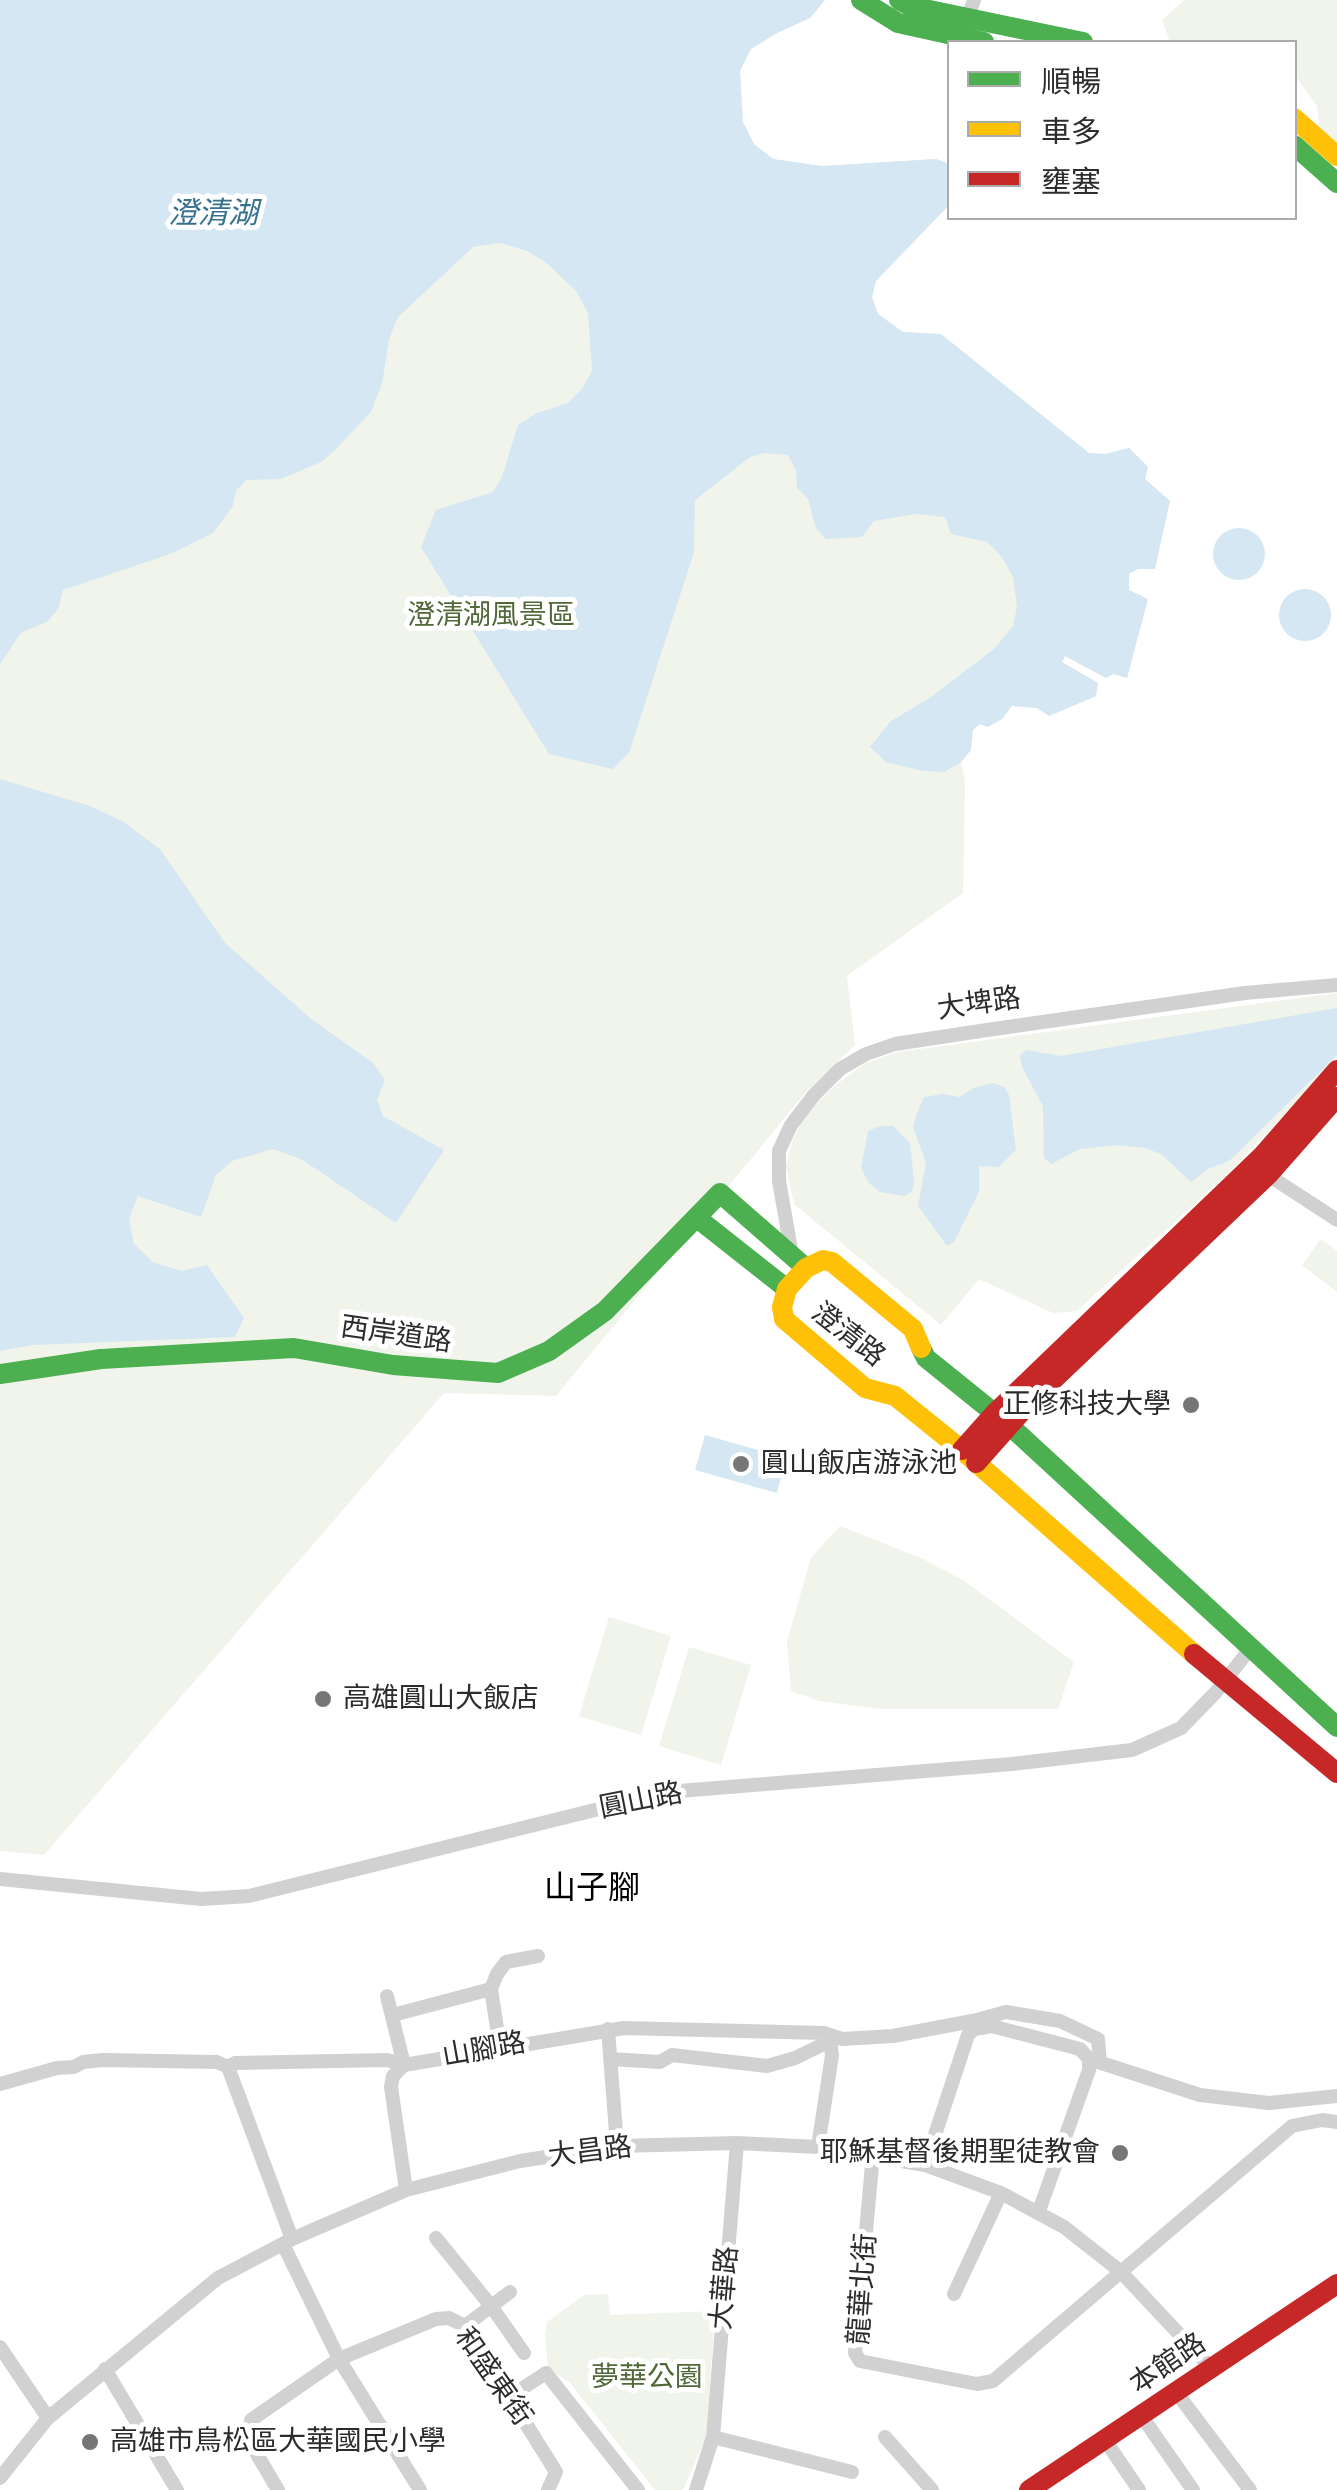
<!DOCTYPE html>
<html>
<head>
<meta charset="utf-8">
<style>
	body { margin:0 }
	#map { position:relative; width:1337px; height:2490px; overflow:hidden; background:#fff; font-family:Figtree,"Noto Sans TC",sans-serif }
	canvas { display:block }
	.legend { position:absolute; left:947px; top:40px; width:350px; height:180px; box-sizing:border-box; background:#fff; border:2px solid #ababab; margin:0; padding:12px 18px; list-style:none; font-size:30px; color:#2c2c2c }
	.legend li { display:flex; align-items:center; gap:20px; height:50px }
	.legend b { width:50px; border:2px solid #ababab }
</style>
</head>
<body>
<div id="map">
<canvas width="1337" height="2490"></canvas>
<ul class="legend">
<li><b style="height:12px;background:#4caf50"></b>順暢</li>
<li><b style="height:12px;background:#ffc107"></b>車多</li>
<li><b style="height:12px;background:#c62828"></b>壅塞</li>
</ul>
</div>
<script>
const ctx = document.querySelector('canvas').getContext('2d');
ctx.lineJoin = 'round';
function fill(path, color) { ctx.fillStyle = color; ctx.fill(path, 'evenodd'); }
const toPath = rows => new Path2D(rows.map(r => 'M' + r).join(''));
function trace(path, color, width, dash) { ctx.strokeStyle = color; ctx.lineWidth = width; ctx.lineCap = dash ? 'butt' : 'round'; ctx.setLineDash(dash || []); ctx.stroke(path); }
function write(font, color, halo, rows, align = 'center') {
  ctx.font = font + ' Figtree,"Noto Sans TC",sans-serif'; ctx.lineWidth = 10; ctx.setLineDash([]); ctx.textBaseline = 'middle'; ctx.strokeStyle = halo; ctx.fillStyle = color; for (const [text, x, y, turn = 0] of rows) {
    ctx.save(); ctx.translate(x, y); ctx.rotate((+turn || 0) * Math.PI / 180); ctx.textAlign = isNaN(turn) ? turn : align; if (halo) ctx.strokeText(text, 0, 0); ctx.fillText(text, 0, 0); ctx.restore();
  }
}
fill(toPath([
	[0,0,825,0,810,18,777,33,751,49,740,70,743,122,754,144,773,159,822,166,936,159,949,164,949,205,876,281,872,297,878,314,903,332,941,334,1089,453,1106,454,1129,448,1148,467,1145,479,1170,501,1155,569,1138,569,1129,574,1129,590,1148,599,1127,678,1113,674,1106,678,1065,656,1062,662,1098,683,1096,696,1049,716,1037,708,1012,706,1002,719,988,727,980,724,973,730,971,750,961,763,965,781,963,893,847,976,855,1045,806,1092,556,1396,444,1393,44,1855,0,1851],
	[1185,0,1337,0,1337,143,1320,129,1317,106,1295,75,1294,42,1206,40,1170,42,1162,20],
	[1337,993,1337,1060,1224,1177,1077,1311,1053,1313,979,1279,941,1325,794,1204,786,1167,792,1142,804,1116,837,1084,866,1063,897,1052],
	[1321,1239,1337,1251,1337,1292,1302,1265],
	[840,1526,921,1558,963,1580,1074,1662,1058,1709,880,1709,819,1701,791,1691,787,1641,811,1558],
	[609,1617,671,1636,641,1735,579,1716],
	[689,1647,751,1665,721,1765,659,1746],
	[608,2294,610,2315,715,2311,706,2438,683,2490,655,2490,570,2383,548,2368,545,2334,547,2322,584,2295]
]), '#f0f4ea');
fill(toPath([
	[0,0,825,0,810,18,777,33,751,49,740,71,743,122,754,144,773,159,822,166,936,159,949,164,949,205,876,281,872,297,878,314,903,332,941,334,1089,453,1106,454,1129,448,1148,467,1145,479,1170,501,1155,569,1138,569,1129,574,1129,590,1148,599,1127,678,1113,674,1106,678,1065,656,1062,662,1098,683,1096,696,1049,716,1037,708,1012,706,1002,719,988,727,980,724,973,730,971,750,961,762,944,772,923,771,886,762,870,747,891,721,931,697,994,649,1013,626,1017,607,1013,577,1002,557,987,542,951,534,945,517,916,514,874,521,862,537,826,539,816,528,808,499,797,488,796,471,788,455,765,453,750,457,695,500,694,552,629,753,613,769,549,754,421,547,436,510,493,492,502,477,518,425,537,413,568,403,582,389,592,371,588,313,576,291,548,264,527,251,501,243,473,247,398,317,389,339,382,384,371,412,334,451,321,462,281,479,246,480,236,491,233,506,213,533,173,553,63,590,58,609,48,621,21,633,0,664],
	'1213 554a26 26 0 1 1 52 0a26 26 0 1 1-52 0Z',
	'1279 615a26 26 0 1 1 52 0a26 26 0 1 1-52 0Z',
	[0,779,90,806,122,821,160,849,225,943,310,1018,373,1063,385,1080,377,1100,383,1116,444,1150,396,1223,301,1159,273,1149,232,1161,216,1175,201,1217,138,1196,129,1218,134,1244,153,1262,181,1271,207,1265,244,1318,235,1337,33,1345,0,1351],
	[1337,1008,1337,1055,1229,1161,1208,1169,1191,1182,1161,1154,1145,1148,1117,1145,1080,1149,1051,1164,1044,1158,1043,1106,1022,1067,1020,1055,1026,1050,1061,1056],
	[993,1083,1004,1087,1009,1095,1016,1150,999,1167,979,1166,979,1192,954,1242,947,1246,918,1206,926,1163,913,1127,916,1116,924,1097,943,1094,959,1097,974,1088],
	[880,1126,893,1126,910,1143,914,1181,912,1192,904,1196,880,1192,869,1183,861,1168,868,1131],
	[705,1435,786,1458,777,1493,695,1470]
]), '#d5e7f2');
trace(toPath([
	[968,17,974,0],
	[1268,1175,1337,1220],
	[792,1255,779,1181,779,1151,791,1125,814,1095,840,1069,866,1054,895,1044,987,1030,1245,993,1337,985],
	[0,1879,201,1899,249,1896,667,1792,1012,1764,1132,1750,1181,1728,1216,1692,1250,1649],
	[387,1996,404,2065],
	[393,2015,491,1989],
	[973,2021,1006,2012,1060,2021,1098,2039,1100,2062],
	[608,2029,617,2146],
	[500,2047,491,1989,497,1974,506,1962,538,1956],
	[610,2059,660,2062,672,2055,767,2066,795,2058,830,2041],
	[404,2065,393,2076,391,2087,406,2190],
	[228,2067,292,2239],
	[0,2084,57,2068,74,2067,83,2062,103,2060,217,2062,228,2067,235,2063,387,2060,404,2065,624,2028,824,2033,842,2039,893,2036,972,2021,1080,2049,1089,2059,1200,2095,1269,2103,1337,2096],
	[818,2147,832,2055,830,2041,826,2036],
	[873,2154,855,2353,860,2361,977,2384,993,2381,1292,2126,1322,2120,1337,2122],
	[925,2165,968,2035,974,2029,987,2027],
	[1039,2211,1089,2070,1089,2059],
	[436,2238,491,2306,524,2353],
	[283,2244,339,2359,420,2490],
	[954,2294,1001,2193],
	[465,2326,510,2292],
	[0,2347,48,2418],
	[105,2369,177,2490],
	[1176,2392,1250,2490],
	[509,2397,546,2373,638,2490],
	[1141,2415,1193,2490],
	[713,2437,852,2472],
	[885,2437,932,2490],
	[1105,2440,1139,2490],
	[0,2478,48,2418,218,2278,292,2239,406,2190,520,2161,617,2146,737,2143,818,2147,925,2165,1001,2193,1064,2227,1120,2271,1211,2368],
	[278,2490,248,2439,251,2420,339,2359,436,2319,449,2318,465,2326,556,2472,548,2490],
	[696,2490,713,2437,737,2143]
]), '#d1d1d1', 14);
trace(toPath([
	[861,0,898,23,984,42],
	[899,0,910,6,1083,42],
	[1294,145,1337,183],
	[697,1218,787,1289],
	[921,1348,926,1358,1009,1425,1337,1727],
	[0,1374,101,1359,294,1348,393,1365,498,1373,549,1351,605,1311,720,1193,806,1268]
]), '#4caf50', 20);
trace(toPath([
	[1294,118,1337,156],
	[921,1348,913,1329,832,1262,823,1260,806,1268,787,1289,782,1307,784,1319,865,1388,895,1396,962,1450,1194,1654]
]), '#ffc107', 20);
trace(toPath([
	[962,1450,995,1413,1262,1156,1337,1070],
	[976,1463,1031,1401,1268,1175,1337,1097],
	[1194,1654,1337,1773],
	[1029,2490,1337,2284]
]), '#c62828', 20);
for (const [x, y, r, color] of [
	[1191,1405,10,"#767676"],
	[741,1464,10,"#767676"],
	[323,1699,10,"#767676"],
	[1120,2153,10,"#767676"],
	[90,2442,10,"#767676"]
]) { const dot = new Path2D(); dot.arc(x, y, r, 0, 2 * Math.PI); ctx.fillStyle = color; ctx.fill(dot); trace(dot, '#fff', 4); }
write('28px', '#516838', '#fff', [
	["澄清湖風景區",491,616],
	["夢華公園",647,2378]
]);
write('28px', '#2c2c2c', '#fff', [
	["大埤路",979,1004,-8],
	["西岸道路",396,1335,8],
	["澄清路",848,1335,38],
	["圓山路",641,1801,-11],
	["山腳路",484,2050,-10],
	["大昌路",590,2152,-7],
	["大華路",725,2288,-85],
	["龍華北街",863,2289,-86],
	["本館路",1168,2364,-34],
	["和盛東街",493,2377,55]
]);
write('28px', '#2c2c2c', '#fff', [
	["正修科技大學",1171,1405,"right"],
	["圓山飯店游泳池",761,1464],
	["高雄圓山大飯店",343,1699],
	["耶穌基督後期聖徒教會",1100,2153,"right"],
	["高雄市鳥松區大華國民小學",110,2442]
], 'left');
write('italic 30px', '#387190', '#fff', [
	["澄清湖",213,214]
]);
write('32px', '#000', '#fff', [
	["山子腳",592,1889]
]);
</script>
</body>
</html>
